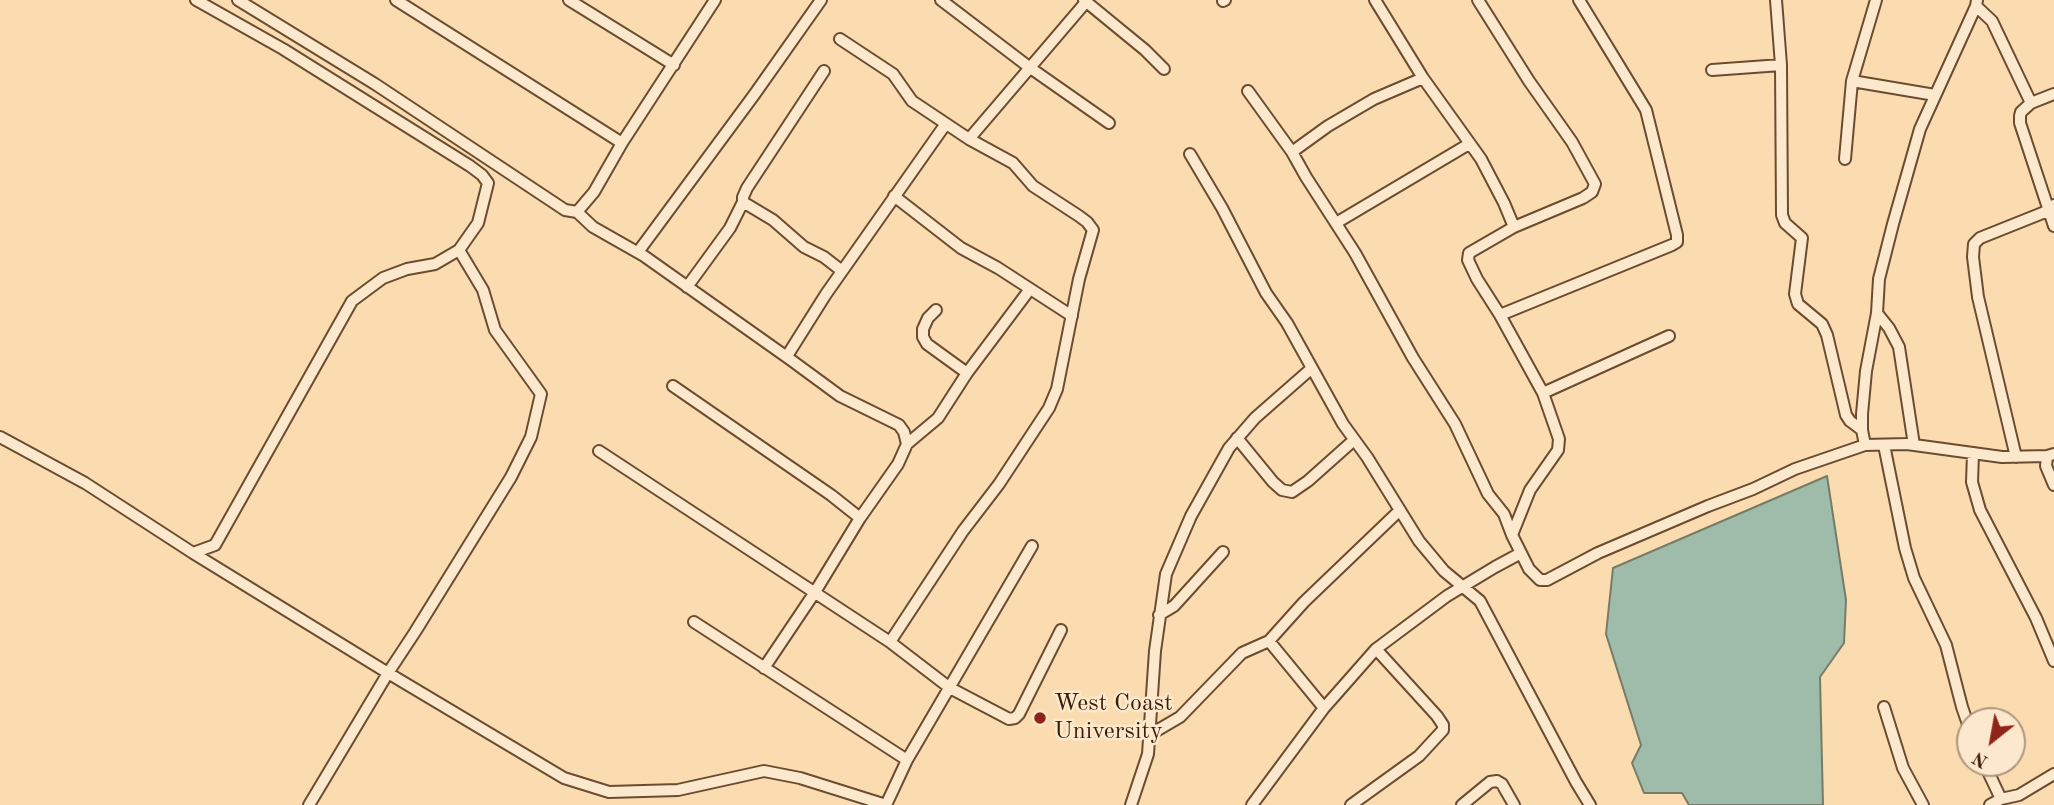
<!DOCTYPE html>
<html>
<head>
<meta charset="utf-8">
<style>
	body { margin:0 }
	#map { position:relative; width:2054px; height:805px; overflow:hidden; background:#fadcb0; font-family:"Old Standard TT",serif }
	canvas { display:block }
	.north { position:absolute; left:1956px; top:707px; width:70px; height:70px; box-sizing:border-box; background:#fce8cc; border:2px solid #af967d; border-radius:50%; rotate:211deg; font-size:19px; font-weight:700; line-height:28px; text-align:center; color:#3b1c07 }
	.north::after { content:''; display:block; margin:auto; width:24px; height:32px; background:#8f2418; clip-path:polygon(50% 0,100% 100%,50% 72%,0 100%) }
</style>
</head>
<body>
<div id="map">
<canvas width="2054" height="805"></canvas>
<div class="north">N</div>
</div>
<script>
const ctx = document.querySelector('canvas').getContext('2d');
ctx.lineJoin = 'round';
function fill(path, color) { ctx.fillStyle = color; ctx.fill(path, 'evenodd'); }
const toPath = rows => new Path2D(rows.map(r => 'M' + r).join(''));
function trace(path, color, width, dash) { ctx.strokeStyle = color; ctx.lineWidth = width; ctx.lineCap = dash ? 'butt' : 'round'; ctx.setLineDash(dash || []); ctx.stroke(path); }
function write(font, color, halo, rows, align = 'center') {
  ctx.font = font + ' "Old Standard TT",serif'; ctx.lineWidth = 5; ctx.setLineDash([]); ctx.textBaseline = 'middle'; ctx.strokeStyle = halo; ctx.fillStyle = color; for (const [text, x, y, turn = 0] of rows) {
    ctx.save(); ctx.translate(x, y); ctx.rotate((+turn || 0) * Math.PI / 180); ctx.textAlign = isNaN(turn) ? turn : align; if (halo) ctx.strokeText(text, 0, 0); ctx.fillText(text, 0, 0); ctx.restore();
  }
}
const water = toPath([
	[1827,476,1846,600,1844,643,1820,677,1823,805,1689,805,1682,793,1644,793,1632,763,1641,745,1606,634,1613,568,1827,476]
]);
fill(water, '#9ebca9');
trace(water, '#767c68', 2);
const minor = toPath([
	[238,0,375,84,565,210,577,212,593,227,644,256,791,360,840,396,899,425,904,432,907,444],
	[396,0,622,143],
	[569,0,674,65],
	[941,0,1029,67,1109,123],
	[1084,0,1145,50,1164,69],
	[1375,0,1423,78,1481,159,1504,203,1514,227],
	[1478,0,1529,81,1572,142,1595,184,1592,192,1583,198,1514,227,1469,253,1468,260,1477,279,1500,315,1543,393,1559,439,1558,450,1530,490,1512,535],
	[1776,0,1781,65,1782,215,1785,223,1802,238,1795,294,1798,304,1822,324,1827,335,1846,415,1850,421,1862,430],
	[1223,1,1225,0],
	[1976,6,1992,21,2031,103],
	[840,39,893,74,912,101,969,139,1013,163,1033,186,1079,216,1087,222,1093,230,1079,279,1057,389,1049,408,999,484,963,531,890,642],
	[1712,70,1781,65],
	[1852,81,1935,95],
	[1248,91,1292,152,1306,177,1355,253,1413,358,1455,424,1488,494,1504,514,1512,535,1529,569,1540,580,1547,580,1598,553,1708,506,1753,489,1795,469,1865,445,1907,444,2002,457,2047,456,2054,454],
	[2054,94,2031,103,2021,112,2020,116,2020,123,2054,226],
	[969,139,1086,2],
	[1292,152,1328,126,1374,99,1423,78],
	[1190,154,1222,208,1266,293,1287,323,1343,424,1367,457,1419,541,1444,571,1480,601,1576,782,1590,805],
	[1845,159,1852,81,1876,0],
	[894,196,961,248,998,268,1072,316],
	[743,202,773,220,804,247,824,257,842,271],
	[577,212,594,192,622,143,715,0],
	[1336,223,1469,144],
	[638,252,754,95,821,0],
	[687,287,730,228,743,202,743,197,747,188,824,71],
	[936,310,928,318,923,329,923,337,927,344,967,373],
	[1877,313,1889,328,1899,347,1914,445],
	[1500,315,1672,245,1677,242,1677,235,1646,110,1579,0],
	[787,356,826,294,945,125],
	[673,386,831,495,860,518],
	[1543,393,1669,336],
	[0,437,85,483,193,553,388,673,564,778,609,792,678,790,764,771,800,778,886,805],
	[1237,438,1273,482,1282,490,1292,492,1308,481,1354,440],
	[1865,445,1862,430,1862,414,1866,371,1877,313,1879,279,1893,224,1920,129,1976,6,1977,0],
	[1884,445,1905,548,1914,578,1946,645,1962,707,1970,730],
	[599,451,890,642,950,688,1009,719,1015,718,1019,714,1061,630],
	[1973,454,1972,482,1980,510,2036,618,2054,661],
	[2047,456,2046,466,2054,485],
	[2016,457,1978,297,1973,257,1974,244,1980,238,2050,210,2054,205],
	[193,553,215,545,352,301,383,278,407,269,435,264,459,250,478,223,488,183,482,175,470,166,283,49,196,0],
	[1159,615,1174,606,1223,552],
	[694,622,907,760,886,805],
	[1269,641,1324,708],
	[764,668,815,592,860,518,898,464,907,444,938,418,967,373,1030,289],
	[1884,707,1903,768,1923,805],
	[1151,734,1180,717,1242,653,1269,641,1304,602,1400,510],
	[907,760,1032,546],
	[1984,763,2001,799],
	[309,805,388,673,415,632,511,477,531,437,541,394,495,330,483,290,459,250],
	[1131,805,1148,754,1155,651,1166,574,1191,516,1229,448,1255,418,1312,368],
	[1252,805,1324,708,1376,649,1447,596,1495,567,1521,553],
	[1351,805,1419,756,1443,730,1443,725,1437,716,1376,649],
	[1462,805,1490,782,1497,781,1502,784,1514,805],
	[1990,805,2001,799,2019,795,2054,774]
]);
trace(minor, '#6b4c31', 14);
trace(minor, '#fce8cc', 10);
for (const [x, y, r, color] of [
	[1040,718,7,"#8f2418"]
]) { const dot = new Path2D(); dot.arc(x, y, r, 0, 2 * Math.PI); ctx.fillStyle = color; ctx.fill(dot); trace(dot, '#fce8cc', 2.5); }
write('24px', '#3b1c07', '#fce8cc', [
	["West Coast",1054,704],
	["University",1054,732]
], 'left');
</script>
</body>
</html>
